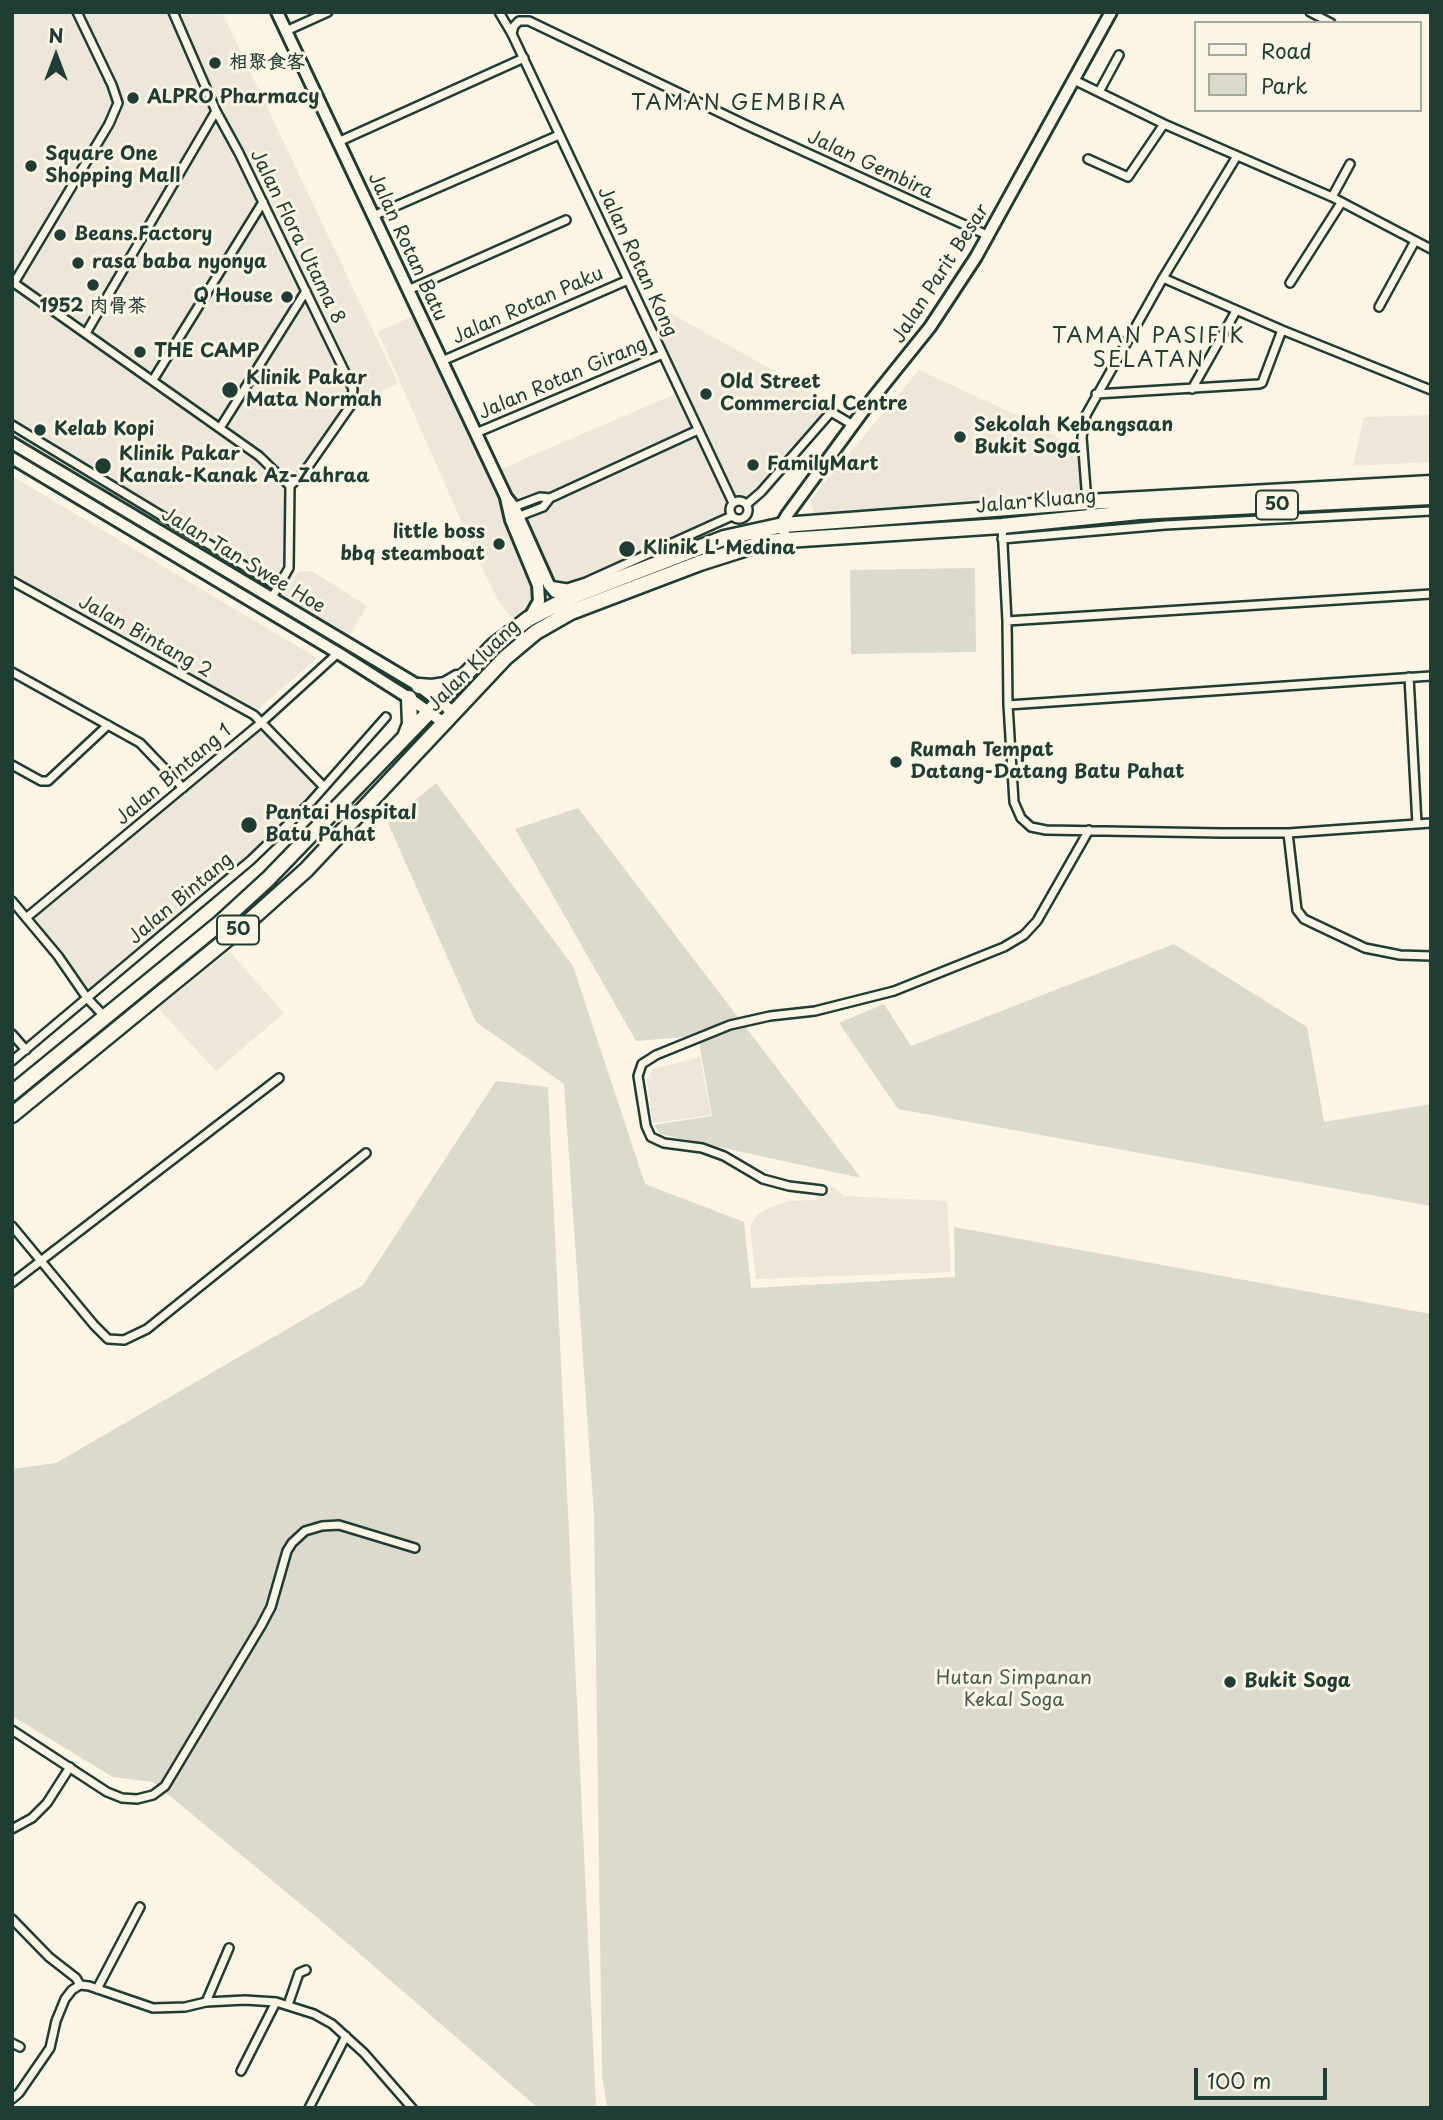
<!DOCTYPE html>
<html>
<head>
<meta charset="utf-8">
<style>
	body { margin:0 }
	#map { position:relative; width:1443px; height:2120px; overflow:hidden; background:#fcf5e5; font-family:"Playpen Sans",sans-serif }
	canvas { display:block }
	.frame { position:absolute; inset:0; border:14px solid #1f3d34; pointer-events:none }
	.legend { position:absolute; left:1194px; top:21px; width:228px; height:91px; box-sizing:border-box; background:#fcf5e5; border:2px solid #a4ab9e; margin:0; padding:9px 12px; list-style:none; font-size:21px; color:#1f3d34 }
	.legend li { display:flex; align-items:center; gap:14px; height:35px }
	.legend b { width:35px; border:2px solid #a4ab9e }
	.north { position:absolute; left:21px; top:21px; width:70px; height:70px; -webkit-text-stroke:5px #fcf5e5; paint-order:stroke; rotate:0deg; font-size:19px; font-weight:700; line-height:28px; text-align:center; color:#1f3d34 }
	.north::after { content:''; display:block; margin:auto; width:24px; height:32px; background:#1f3d34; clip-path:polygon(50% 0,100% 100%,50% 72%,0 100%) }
	.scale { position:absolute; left:1194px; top:2068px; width:133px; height:32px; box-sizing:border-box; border:4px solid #1f3d34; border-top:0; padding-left:9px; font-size:21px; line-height:24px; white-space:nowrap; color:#1f3d34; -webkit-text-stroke:5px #fcf5e5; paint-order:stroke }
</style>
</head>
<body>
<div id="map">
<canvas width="1443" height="2120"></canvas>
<div class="frame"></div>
<ul class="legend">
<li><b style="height:9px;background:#fcf5e5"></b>Road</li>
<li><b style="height:19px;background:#dcdacc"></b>Park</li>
</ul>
<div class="north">N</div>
<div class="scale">100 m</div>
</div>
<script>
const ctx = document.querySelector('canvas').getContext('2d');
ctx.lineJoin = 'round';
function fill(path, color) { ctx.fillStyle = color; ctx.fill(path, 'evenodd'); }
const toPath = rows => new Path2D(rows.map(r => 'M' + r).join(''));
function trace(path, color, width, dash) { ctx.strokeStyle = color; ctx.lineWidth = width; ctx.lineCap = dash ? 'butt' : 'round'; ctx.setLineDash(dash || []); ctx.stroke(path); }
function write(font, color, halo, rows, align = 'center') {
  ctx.font = font + ' "Playpen Sans","LXGW WenKai TC",sans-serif'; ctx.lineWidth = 6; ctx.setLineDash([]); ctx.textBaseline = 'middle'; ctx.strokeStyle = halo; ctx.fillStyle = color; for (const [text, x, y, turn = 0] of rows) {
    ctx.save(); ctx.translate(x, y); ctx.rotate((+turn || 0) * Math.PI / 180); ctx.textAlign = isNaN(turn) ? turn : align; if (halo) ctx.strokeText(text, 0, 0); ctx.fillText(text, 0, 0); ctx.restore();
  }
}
fill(toPath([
	[12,12,222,12,398,383,355,405,293,496,293,576,279,602,12,441],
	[654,304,838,406,772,491,754,508,737,506,658,333],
	[415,315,501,499,502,511,533,584,534,602,515,622,500,603,484,573,378,332],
	[919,370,1034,423,1081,452,1081,501,816,519,810,500],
	[682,391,732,498,726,515,586,579,566,585,553,582,499,470],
	[1431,415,1431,462,1353,466,1364,417],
	[12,476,317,658,256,711,12,579],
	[312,571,367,606,348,638,282,599,298,572],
	[262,718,329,787,252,863,87,1003,55,957,22,917],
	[229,951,284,1013,216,1071,158,1008],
	[700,1057,711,1115,653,1123,647,1079,653,1069],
	[824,1184,837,1189,844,1196,947,1201,951,1272,756,1279,750,1226,757,1215,770,1207,788,1201,816,1200]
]), '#ece7d8');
fill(toPath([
	[975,568,976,652,851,654,850,570],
	[436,783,573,966,645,1184,744,1222,751,1288,955,1277,954,1227,1431,1314,1431,2108,607,2108,602,2076,594,1516,564,1084,476,1022,388,823],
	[578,808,861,1178,660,1134,654,1125,712,1116,698,1036,636,1041,515,829],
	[1174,944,1307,1027,1324,1122,1431,1104,1431,1206,898,1109,839,1023,884,1004,911,1046],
	[496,1081,548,1087,596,2108,538,2108,332,1930,153,1782,113,1777,12,1716,12,1469,56,1463,363,1285]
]), '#dcdacc');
const street = toPath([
	[77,12,112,85,118,103,109,124,14,283,259,456,290,486,305,471,351,405,353,389,239,153,216,111,173,12],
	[499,12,512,34,733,503],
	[1310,12,1331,23],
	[286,31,328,12],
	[512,34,514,26,519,21,529,21,746,125,989,236],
	[1074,80,1164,124,1332,197,1431,249],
	[1099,92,1119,55],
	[338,142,524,58],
	[1088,159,1128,177,1164,124],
	[1332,197,1350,164],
	[373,216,559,135],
	[1163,278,1282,330,1431,390],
	[1290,283,1341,203],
	[408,290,566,220],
	[1379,307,1415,241],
	[86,333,216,111],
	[442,361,628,280],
	[153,380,263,202],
	[1192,389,1236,311],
	[1096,394,1259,384,1262,383,1282,330],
	[12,425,279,587],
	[220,428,306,291],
	[476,433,663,354],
	'730 510a9 9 0 1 1 18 0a9 9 0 1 1-18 0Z',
	[1087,502,1082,437,1086,415,1163,278,1237,156],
	[747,504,761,492,831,412,853,425],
	[511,508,540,497,550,498],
	[517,517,543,507,550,498,698,430],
	[1002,526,1007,621,1008,705,1014,802,1021,818,1031,827,1046,830,1222,833,1288,833,1431,823],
	[1002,539,1165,525,1431,511],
	[12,581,254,715,324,787],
	[549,585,567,588,586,582,732,516],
	[271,599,289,568,290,486],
	[1007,621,1431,594],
	[12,672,140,743,183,788],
	[1409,677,1417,824],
	[1008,705,1431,676],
	[12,765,41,781,48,781,108,725],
	[1288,833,1297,910,1304,919,1365,948,1400,955,1431,956],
	[12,901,58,956,87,998,105,1017],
	[26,918,262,722,338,653],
	[12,1034,26,1050],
	[12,1061,251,860,310,803,386,717],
	[822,1190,789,1186,763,1179,724,1156,702,1148,664,1143,651,1137,646,1126,638,1076,642,1064,656,1055,730,1025,770,1016,815,1011,894,991,1004,947,1024,935,1037,921,1089,830],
	[12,1226,94,1325,108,1339,124,1340,147,1329,366,1153],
	[12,1283,279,1078],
	[12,1730,107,1792,122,1798,137,1799,153,1795,165,1786,261,1626,271,1607,287,1551,292,1543,305,1531,322,1526,339,1525,415,1548],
	[12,1829,32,1818,47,1803,70,1767],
	[12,1919,49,1957,76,1978,80,1985],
	[97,1989,140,1907],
	[206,2002,229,1948],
	[288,2005,299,1973,306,1970],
	[12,2043,20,2047],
	[241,2071,276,2002],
	[12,2099,19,2093,50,2048,56,2021,65,1999,72,1990,80,1985,89,1986,153,2008,185,2007,206,2002,245,2000,276,2002,314,2014,332,2024,364,2053,412,2108],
	[309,2108,346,2036]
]);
const secondary = toPath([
	[277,12,506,497,514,507,549,585,555,592,571,597],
	[12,443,419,686,453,712],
	[12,458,338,653,409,698,444,723],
	[506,498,511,520,538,585,539,601,530,617],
	[784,531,783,522,787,515,869,403,930,327,976,257,1111,12]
]);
const highway = toPath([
	[419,686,432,687,445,685,457,678],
	[405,737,410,724,409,698],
	[12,1093,220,923,268,879,493,646,528,619,571,597,724,538,783,525,1087,502,1431,483],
	[12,1115,248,922,306,870,505,658,536,632,571,612,700,563,763,543,787,540,1002,526,1139,512,1431,497]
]);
trace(street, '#1f3d34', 12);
trace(secondary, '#1f3d34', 16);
trace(highway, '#1f3d34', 19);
trace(street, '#fcf5e5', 7);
trace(secondary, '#fcf5e5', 10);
trace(highway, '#fcf5e5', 14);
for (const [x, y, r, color] of [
	[215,63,7,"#1f3d34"],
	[133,98,7,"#1f3d34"],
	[31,166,7,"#1f3d34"],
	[60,235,7,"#1f3d34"],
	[78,263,7,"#1f3d34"],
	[93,285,7,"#1f3d34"],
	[287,297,7,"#1f3d34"],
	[140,352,7,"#1f3d34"],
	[230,390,9,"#1f3d34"],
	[706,394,7,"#1f3d34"],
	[40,430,7,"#1f3d34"],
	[960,437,7,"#1f3d34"],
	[753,465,7,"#1f3d34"],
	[103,466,9,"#1f3d34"],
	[499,544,7,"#1f3d34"],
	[627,549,9,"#1f3d34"],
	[896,762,7,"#1f3d34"],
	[249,825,9,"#1f3d34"],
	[1230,1682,7,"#1f3d34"]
]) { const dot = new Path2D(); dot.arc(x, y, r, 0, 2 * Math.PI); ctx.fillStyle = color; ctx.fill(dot); trace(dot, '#fcf5e5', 2.5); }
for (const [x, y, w] of [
	[1277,505,42],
	[238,930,42]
]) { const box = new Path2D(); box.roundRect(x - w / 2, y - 14.5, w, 29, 5); ctx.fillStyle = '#fcf5e5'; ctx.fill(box); trace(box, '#1f3d34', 2); }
write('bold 18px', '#1f3d34', null, [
	["50",1277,505],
	["50",238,930]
]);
write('bold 19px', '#1f3d34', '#fcf5e5', [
	["相聚食客",229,63],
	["ALPRO Pharmacy",147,98],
	["Square One",45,155],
	["Shopping Mall",45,177],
	["Beans.Factory",74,235],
	["rasa baba nyonya",92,263],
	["Q House",273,297,"right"],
	["1952 肉骨茶",93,307,"center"],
	["THE CAMP",154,352],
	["Klinik Pakar",246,379],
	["Mata Normah",246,401],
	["Old Street",720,383],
	["Commercial Centre",720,405],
	["Sekolah Kebangsaan",974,426],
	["Bukit Soga",974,448],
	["Kelab Kopi",54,430],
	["Klinik Pakar",119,455],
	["Kanak-Kanak Az-Zahraa",119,477],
	["FamilyMart",767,465],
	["little boss",485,533,"right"],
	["bbq steamboat",485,555,"right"],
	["Klinik L' Medina",643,549],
	["Rumah Tempat",910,751],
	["Datang-Datang Batu Pahat",910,773],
	["Pantai Hospital",265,814],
	["Batu Pahat",265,836],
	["Bukit Soga",1244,1682]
], 'left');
write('19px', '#1f3d34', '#fcf5e5', [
	["Jalan Gembira",870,165,25],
	["Jalan Flora Utama 8",297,237,64],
	["Jalan Rotan Batu",407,247,65],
	["Jalan Rotan Kong",637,262,65],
	["Jalan Parit Besar",941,274,-57],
	["Jalan Rotan Paku",528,306,-24],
	["Jalan Rotan Girang",563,379,-23],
	["Jalan Kluang",1036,502,-5],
	["Jalan Tan Swee Hoe",243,561,31],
	["Jalan Bintang 2",145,637,29],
	["Jalan Kluang",474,666,-45],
	["Jalan Bintang 1",174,775,-40],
	["Jalan Bintang",181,899,-40]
]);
write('19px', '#455c52', '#fcf5e5', [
	["Hutan Simpanan",1014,1679],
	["Kekal Soga",1014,1701]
]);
ctx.letterSpacing = '2px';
write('21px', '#1f3d34', '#fcf5e5', [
	["TAMAN GEMBIRA",739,104],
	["TAMAN PASIFIK",1149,337],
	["SELATAN",1149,361]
]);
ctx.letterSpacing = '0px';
</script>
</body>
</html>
